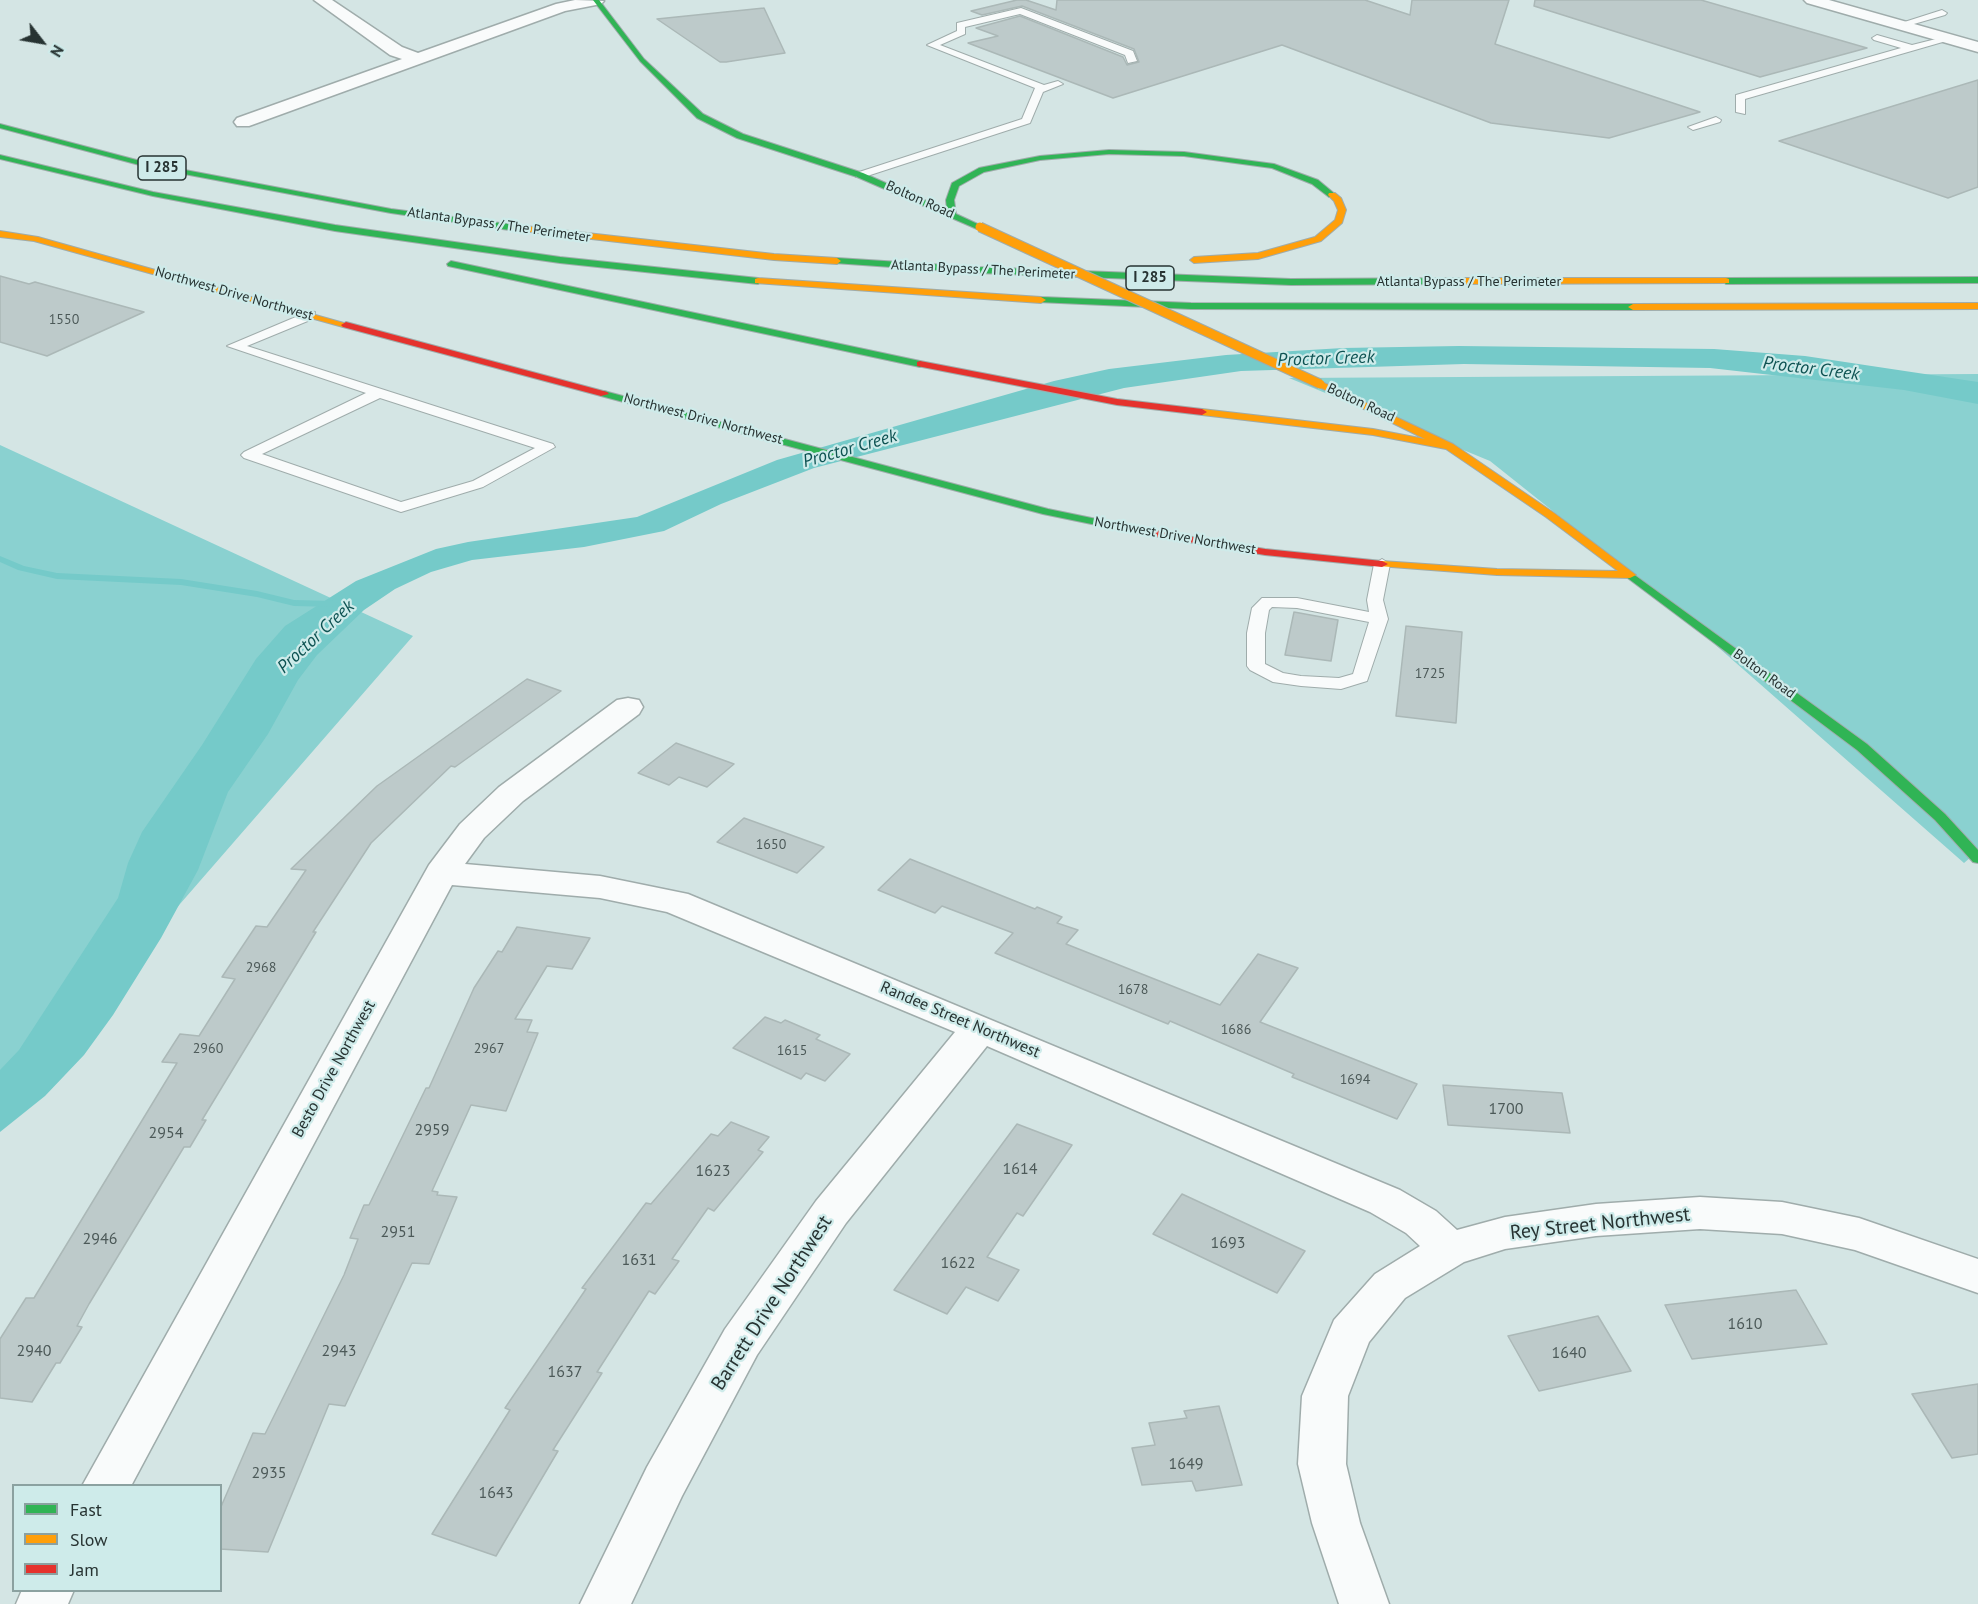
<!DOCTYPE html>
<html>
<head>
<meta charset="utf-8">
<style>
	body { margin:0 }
	#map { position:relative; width:1978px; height:1604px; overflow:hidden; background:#d4e5e4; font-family:"PT Sans",sans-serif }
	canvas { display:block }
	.legend { position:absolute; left:12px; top:1484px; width:210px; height:108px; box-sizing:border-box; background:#ceebea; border:2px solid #8ba1a0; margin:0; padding:8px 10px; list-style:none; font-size:18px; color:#273332 }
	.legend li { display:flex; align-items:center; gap:12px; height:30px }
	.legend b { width:30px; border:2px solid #8ba1a0 }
	.north { position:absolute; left:12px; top:12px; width:60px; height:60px; -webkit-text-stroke:4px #ceebea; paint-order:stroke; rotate:121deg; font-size:16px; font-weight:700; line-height:24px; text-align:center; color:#273332 }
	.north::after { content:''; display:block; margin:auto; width:21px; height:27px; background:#273332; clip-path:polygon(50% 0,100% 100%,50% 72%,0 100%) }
</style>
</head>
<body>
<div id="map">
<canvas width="1978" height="1604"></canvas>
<ul class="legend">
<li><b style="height:8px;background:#30b455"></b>Fast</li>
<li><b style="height:8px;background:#ff9f0a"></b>Slow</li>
<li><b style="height:8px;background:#e5322d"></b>Jam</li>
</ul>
<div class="north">N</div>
</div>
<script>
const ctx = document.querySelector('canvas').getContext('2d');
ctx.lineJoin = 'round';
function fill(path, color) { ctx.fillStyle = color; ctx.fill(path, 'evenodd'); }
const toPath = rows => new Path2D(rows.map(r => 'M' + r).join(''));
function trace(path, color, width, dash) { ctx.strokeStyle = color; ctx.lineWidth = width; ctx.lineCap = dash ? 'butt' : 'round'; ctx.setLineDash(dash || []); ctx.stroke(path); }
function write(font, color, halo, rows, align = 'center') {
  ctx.font = font + ' "PT Sans",sans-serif'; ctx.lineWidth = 4.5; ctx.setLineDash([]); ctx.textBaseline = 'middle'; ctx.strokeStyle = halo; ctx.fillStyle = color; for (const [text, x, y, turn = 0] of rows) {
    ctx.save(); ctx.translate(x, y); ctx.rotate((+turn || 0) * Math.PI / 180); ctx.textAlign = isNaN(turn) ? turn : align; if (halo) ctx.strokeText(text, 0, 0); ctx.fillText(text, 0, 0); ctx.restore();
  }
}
fill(toPath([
	[1978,374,1978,851,1964,863,1662,598,1490,461,1289,378],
	[0,445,413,636,0,1111]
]), '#8ad1d0');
fill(toPath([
	[1459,346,1714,349,1805,356,1978,382,1978,404,1904,390,1710,368,1464,364,1241,371,1124,388,814,468,721,504,664,531,584,547,472,560,431,572,395,589,364,610,317,655,298,680,268,734,228,792,198,870,161,938,113,1015,84,1055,45,1096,0,1132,0,1070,19,1050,118,898,128,863,142,832,202,745,256,659,285,626,356,581,436,549,468,542,637,517,777,460,1054,381,1109,369,1226,355,1343,348]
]), '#75cac9');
fill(toPath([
	[0,556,24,566,57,573,181,579,257,591,294,600,334,601,339,604,334,607,294,606,257,597,181,585,57,579,18,570,0,562,0,556]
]), '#75cac9');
const building = toPath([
	[1017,0,1026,0,1056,10,1057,0,1365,0,1410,15,1412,0,1509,0,1495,44,1700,112,1609,138,1491,123,1282,45,1113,98,968,43,998,36,976,28,1020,16,1123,57,1127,65,1139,62,1134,49,1022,6,982,15,971,11,1017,0],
	[1535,0,1701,0,1867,48,1760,77,1534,6,1535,0],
	[764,8,785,53,726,62,720,62,657,19,764,8],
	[1978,80,1978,187,1948,198,1779,141,1978,80],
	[0,276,29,284,35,282,144,312,47,356,0,342,0,276],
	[1294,612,1338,620,1331,661,1285,655,1294,612],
	[1406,626,1462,632,1456,723,1396,716,1406,626],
	[527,679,561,691,455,767,451,766,371,843,313,932,316,932,202,1120,206,1120,190,1147,184,1147,89,1304,77,1326,82,1327,60,1363,56,1363,32,1402,0,1398,0,1339,26,1298,34,1298,177,1063,162,1062,180,1034,199,1036,235,979,222,977,256,926,267,927,306,870,291,869,377,786,527,679],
	[676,743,734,764,707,787,679,777,669,785,638,773,676,743],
	[744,818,824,847,797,873,717,842,744,818],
	[910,859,1035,909,1037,907,1062,917,1057,923,1078,930,1066,944,1220,1005,1258,954,1298,968,1260,1022,1417,1084,1397,1119,1292,1077,1294,1074,1170,1021,1168,1024,995,953,1013,933,942,906,935,913,878,890,910,859],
	[517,927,590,938,572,969,547,966,515,1019,532,1020,527,1032,538,1033,506,1111,471,1105,432,1191,438,1192,437,1195,457,1197,429,1264,412,1263,345,1406,329,1404,268,1552,220,1549,220,1509,253,1433,265,1434,344,1275,358,1239,350,1238,364,1205,369,1205,426,1088,429,1088,474,988,498,951,502,952,517,927],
	[765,1017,781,1023,785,1020,820,1035,816,1039,850,1054,825,1081,806,1073,801,1079,733,1048,765,1017],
	[1443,1085,1562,1093,1570,1133,1448,1125,1443,1085],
	[731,1122,769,1137,758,1150,763,1152,714,1211,708,1208,672,1259,679,1261,655,1294,649,1291,597,1372,602,1373,553,1450,558,1451,496,1556,432,1534,510,1410,505,1408,586,1289,582,1288,646,1203,651,1204,711,1134,718,1136,731,1122],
	[1017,1124,1072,1145,1023,1216,1017,1213,987,1257,1019,1270,998,1301,966,1287,947,1314,894,1290,1017,1124],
	[1182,1194,1305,1251,1277,1293,1153,1234,1182,1194],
	[1796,1290,1827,1344,1692,1359,1665,1305,1796,1290],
	[1598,1316,1631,1371,1539,1391,1508,1336,1598,1316],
	[1978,1384,1978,1454,1952,1458,1912,1394,1978,1384],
	[1219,1406,1242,1485,1196,1491,1192,1481,1142,1485,1132,1448,1155,1445,1149,1423,1187,1418,1184,1411,1219,1406]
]);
fill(building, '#bdcaca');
trace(building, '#abb8b7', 1.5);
const lane = toPath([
	[1021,8,1133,51,1137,61,1128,63,1125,55,1020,14,965,27,965,34,940,45,1044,85,1058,81,1063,84,1043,92,1030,123,864,177,856,177,856,173,1022,119,1035,88,927,45,957,31,957,23,1021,8],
	[1942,10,1947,13,1945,15,1900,28,1895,25,1942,10],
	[1877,35,1912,45,1948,36,1953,39,1745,99,1745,114,1736,112,1736,95,1901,48,1874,40,1872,38,1877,35],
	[1716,117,1721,120,1720,122,1693,130,1688,127,1716,117],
	[310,311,315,312,315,318,247,346,553,444,555,447,483,487,401,512,244,458,241,455,244,452,366,393,227,346,310,311],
	[380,398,535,448,473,481,401,502,262,454,380,398],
	[1382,559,1390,564,1383,600,1388,619,1367,681,1341,689,1301,686,1273,682,1250,670,1247,666,1247,633,1252,608,1262,598,1297,598,1369,612,1367,600,1374,564,1382,559],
	[1272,607,1297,608,1369,622,1353,674,1339,678,1301,676,1283,673,1265,664,1265,633,1269,610,1272,607]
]);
const street = toPath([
	[314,0,332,0,402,47,418,53,556,4,575,0,604,1,601,4,565,11,249,126,237,126,234,122,237,118,402,59,390,55,314,0],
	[1804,0,1829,0,1978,42,1978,52,1807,3,1804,0],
	[628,698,639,700,643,707,639,714,523,801,484,838,465,864,600,876,688,894,1400,1190,1436,1211,1457,1230,1505,1217,1596,1204,1700,1197,1782,1202,1859,1218,1978,1259,1978,1293,1855,1250,1782,1234,1700,1229,1596,1236,1505,1249,1464,1262,1405,1298,1369,1342,1348,1396,1346,1464,1360,1523,1389,1604,1339,1604,1312,1523,1298,1464,1302,1396,1334,1320,1375,1274,1420,1246,1406,1233,1370,1212,987,1046,846,1223,757,1355,682,1496,631,1604,580,1604,647,1467,725,1329,816,1201,955,1032,667,912,600,898,452,885,131,1486,82,1486,429,865,460,824,499,787,617,700,628,698],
	[22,1590,74,1590,68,1604,16,1604,22,1590]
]);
const fast = toPath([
	[593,0,599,0,644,59,703,114,743,134,863,173,947,210,946,200,952,183,979,168,1040,156,1109,150,1184,152,1274,164,1318,180,1336,195,1329,197,1312,184,1272,168,1184,156,1109,154,1040,160,984,172,959,186,954,200,956,214,984,227,977,229,857,177,737,138,697,118,640,61,593,0],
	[0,124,148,163,391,209,516,225,520,228,516,231,391,213,147,167,0,128,0,124],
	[0,155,153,192,335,225,560,257,758,278,762,281,758,284,560,263,335,231,153,196,0,159,0,155],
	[837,258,978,267,1291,279,1463,278,1467,281,1463,284,1291,285,978,273,834,263,833,261,837,258],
	[451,261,920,361,925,364,920,367,448,266,447,264,451,261],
	[1978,277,1978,283,1726,284,1722,281,1726,278,1978,277],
	[1041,297,1191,303,1633,304,1638,307,1633,310,1191,309,1038,302,1038,298,1041,297],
	[604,391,1048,509,1145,529,1151,532,1145,535,1043,514,601,396,599,394,604,391],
	[1629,571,1867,744,1945,814,1978,850,1978,863,1973,862,1935,820,1857,750,1625,576,1625,572,1629,571]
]);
const slow = toPath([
	[1329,193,1335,193,1341,198,1346,210,1342,223,1321,241,1258,259,1194,263,1190,260,1194,257,1258,253,1315,237,1335,220,1338,210,1334,201,1328,195,1329,193],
	[516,225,774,254,837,258,841,261,837,264,774,260,513,230,512,228,516,225],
	[0,231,38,237,351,325,343,327,34,241,0,237,0,231],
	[758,278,1041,297,1046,300,1041,303,755,283,755,279,758,278],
	[1726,278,1729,279,1729,283,1463,284,1459,281,1463,278,1726,278],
	[1978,303,1978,309,1633,310,1628,307,1633,304,1978,303],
	[1320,381,1453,444,1554,513,1636,575,1630,578,1497,575,1378,566,1376,564,1382,561,1497,569,1618,571,1546,517,1446,449,1373,435,1202,415,1197,412,1202,409,1373,429,1425,439,1317,386,1315,384,1320,381]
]);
const jam = toPath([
	[346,322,607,392,609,394,601,396,343,327,341,325,346,322],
	[920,361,1117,399,1202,409,1207,412,1202,415,1117,405,917,366,917,362,920,361],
	[1145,529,1265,549,1382,561,1388,564,1382,567,1265,555,1141,534,1141,530,1145,529]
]);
trace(lane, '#9facab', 2);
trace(street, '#9facab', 3);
trace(fast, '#9facab', 2);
trace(slow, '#9facab', 2);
trace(jam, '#9facab', 2);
fill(lane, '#f9fbfb');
fill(street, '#f9fbfb');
fill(fast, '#30b455');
fill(slow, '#ff9f0a');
fill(jam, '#e5322d');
const slowBridge = toPath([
	[980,227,1320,384]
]);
trace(slowBridge, '#9facab', 11, []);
trace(slowBridge, '#ff9f0a', 9);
write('14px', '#273332', '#ceebea', [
	["Bolton Road",920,200,24],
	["Atlanta Bypass / The Perimeter",499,225,8],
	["Atlanta Bypass / The Perimeter",983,270,3],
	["Atlanta Bypass / The Perimeter",1469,282],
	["Northwest Drive Northwest",234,294,16],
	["Bolton Road",1361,403,25],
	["Northwest Drive Northwest",703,419,15],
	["Northwest Drive Northwest",1175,536,10],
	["Bolton Road",1764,674,36]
]);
write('14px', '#4c5958', null, [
	["1550",64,320],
	["1725",1430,674],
	["1650",771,845],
	["2968",261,968],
	["1678",1133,990],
	["1686",1236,1030],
	["2960",208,1049],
	["2967",489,1049],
	["1615",792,1051],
	["1694",1355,1080]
]);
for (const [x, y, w] of [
	[162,168,48],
	[1150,278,48]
]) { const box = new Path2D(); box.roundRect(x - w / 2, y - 12, w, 24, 4.5); ctx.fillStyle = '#ceebea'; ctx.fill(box); trace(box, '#273332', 1.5); }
write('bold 15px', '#273332', null, [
	["I 285",162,168],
	["I 285",1150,278]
]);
write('16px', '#273332', '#ceebea', [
	["Randee Street Northwest",960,1020,23],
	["Besto Drive Northwest",334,1069,-61]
]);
write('16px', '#4c5958', null, [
	["1700",1506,1109],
	["2959",432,1130],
	["2954",166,1133],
	["1614",1020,1169],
	["1623",713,1171],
	["2951",398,1232],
	["2946",100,1239],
	["1693",1228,1243],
	["1631",639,1260],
	["1622",958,1263],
	["1610",1745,1324],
	["2940",34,1351],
	["2943",339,1351],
	["1640",1569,1353],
	["1637",565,1372],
	["1649",1186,1464],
	["2935",269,1473],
	["1643",496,1493]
]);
write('italic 18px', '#0d5252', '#ceebea', [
	["Proctor Creek",1326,359,-2],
	["Proctor Creek",1811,369,7],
	["Proctor Creek",850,449,-16],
	["Proctor Creek",316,637,-43]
]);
write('20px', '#273332', '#ceebea', [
	["Rey Street Northwest",1600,1224,-6],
	["Barrett Drive Northwest",772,1303,-57]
]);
</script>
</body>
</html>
